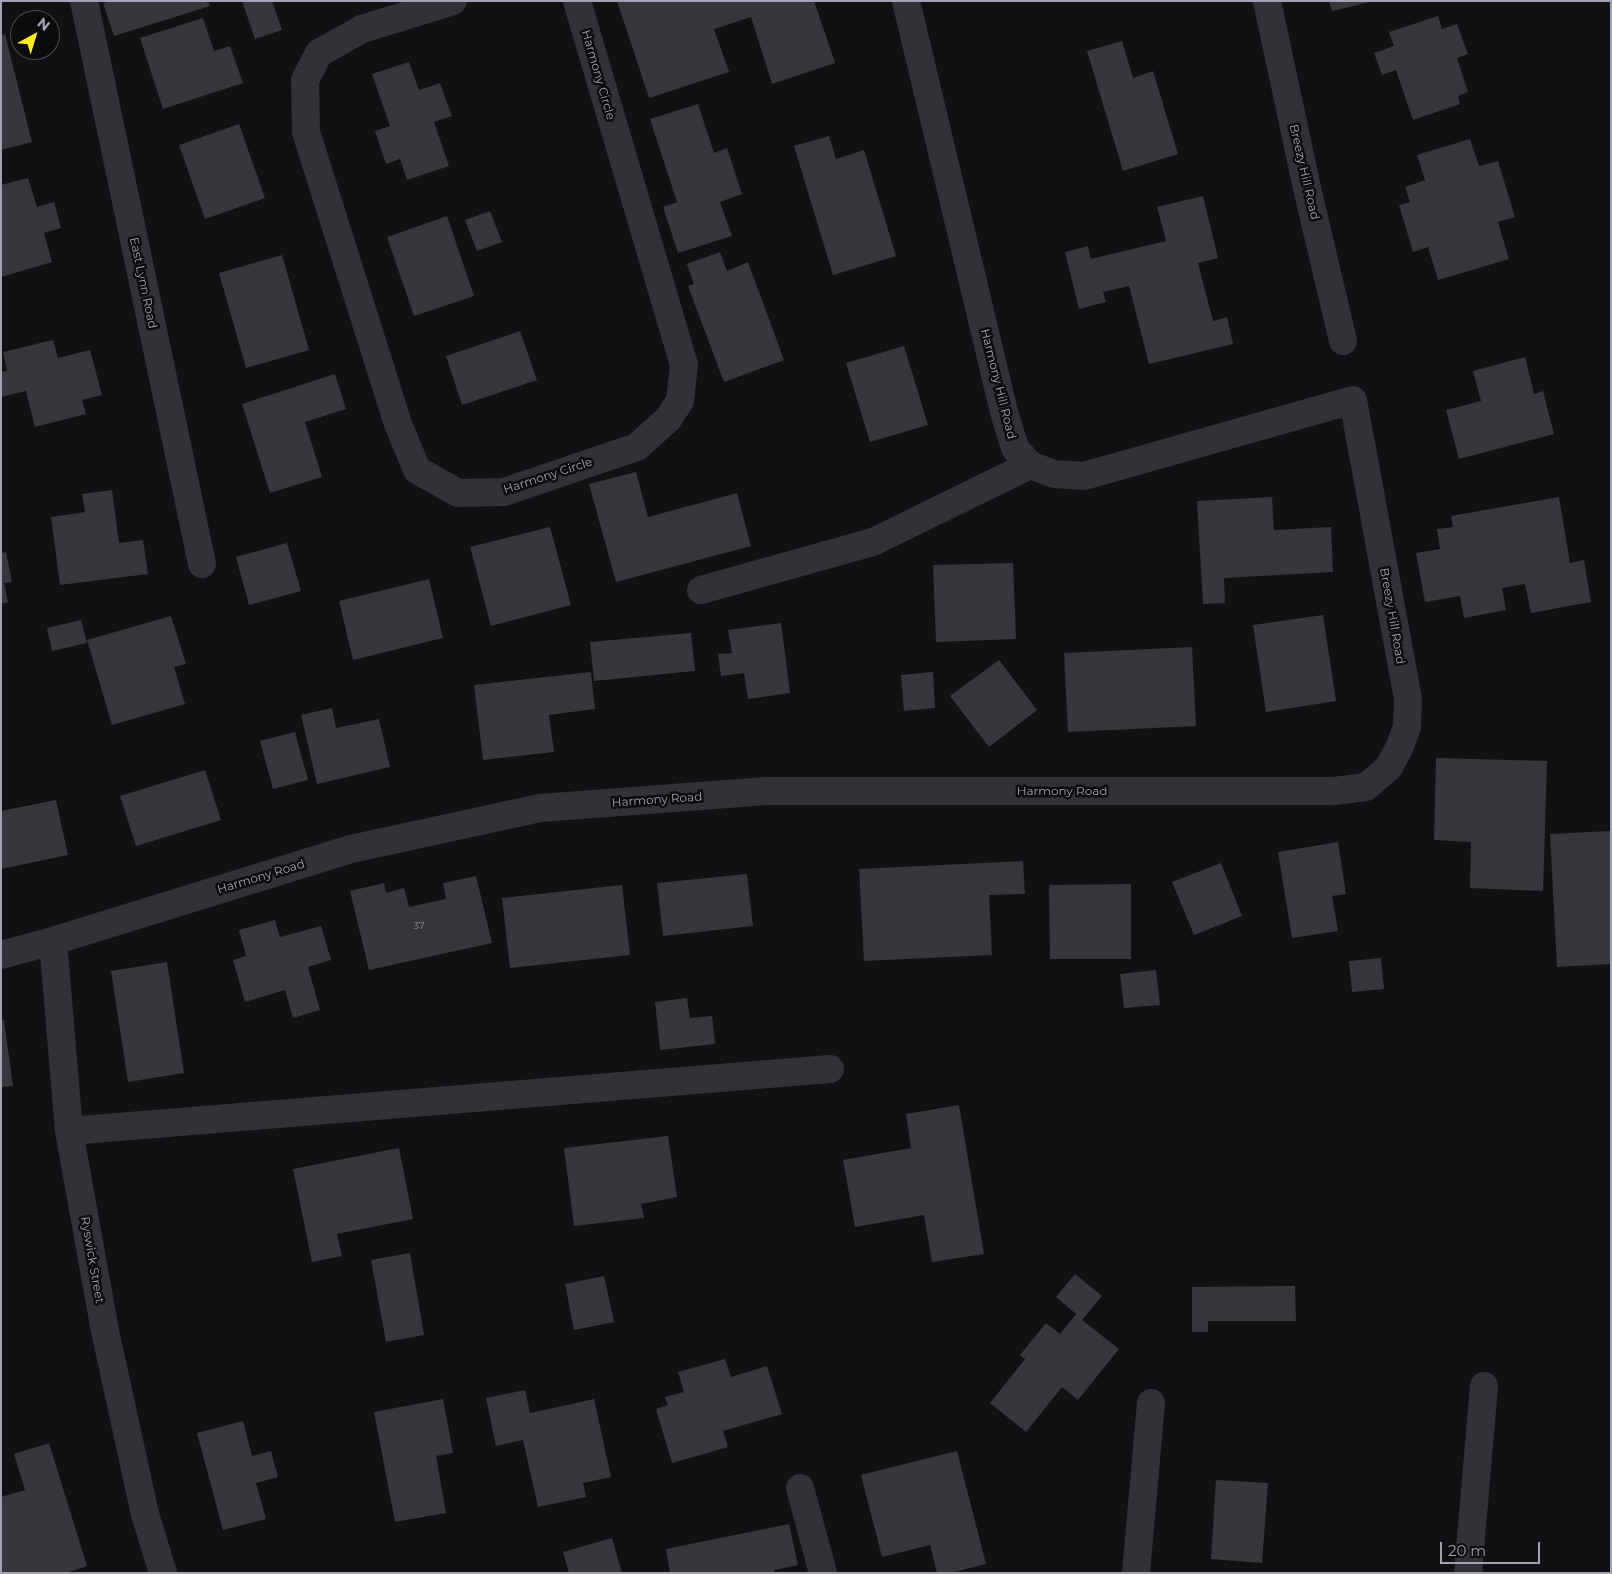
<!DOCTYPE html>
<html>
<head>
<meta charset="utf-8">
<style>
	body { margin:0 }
	#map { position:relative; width:1612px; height:1574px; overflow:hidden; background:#111113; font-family:Montserrat,sans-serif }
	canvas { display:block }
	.frame { position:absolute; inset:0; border:2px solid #a1a2b5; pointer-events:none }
	.north { position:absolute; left:10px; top:10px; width:50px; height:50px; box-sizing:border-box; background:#0c0c0d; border:1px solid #484850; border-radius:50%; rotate:39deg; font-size:14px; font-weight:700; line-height:20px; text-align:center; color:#a1a2b5 }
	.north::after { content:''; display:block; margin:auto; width:18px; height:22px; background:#ffec1c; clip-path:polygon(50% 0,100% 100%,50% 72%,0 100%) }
	.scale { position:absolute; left:1440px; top:1542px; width:100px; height:22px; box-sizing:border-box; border:2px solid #a1a2b5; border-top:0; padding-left:6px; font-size:15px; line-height:18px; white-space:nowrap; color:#a1a2b5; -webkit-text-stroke:4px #0c0c0d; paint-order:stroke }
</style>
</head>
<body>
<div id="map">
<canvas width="1612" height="1574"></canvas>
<div class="frame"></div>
<div class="north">N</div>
<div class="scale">20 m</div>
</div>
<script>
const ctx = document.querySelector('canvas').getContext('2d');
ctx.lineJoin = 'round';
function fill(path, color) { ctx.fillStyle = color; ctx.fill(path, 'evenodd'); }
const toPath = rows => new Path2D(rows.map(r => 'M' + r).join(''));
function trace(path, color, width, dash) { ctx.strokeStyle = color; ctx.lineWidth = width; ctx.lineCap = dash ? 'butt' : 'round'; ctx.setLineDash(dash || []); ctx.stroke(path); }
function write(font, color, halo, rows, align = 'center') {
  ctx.font = font + ' Montserrat,sans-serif'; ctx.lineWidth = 5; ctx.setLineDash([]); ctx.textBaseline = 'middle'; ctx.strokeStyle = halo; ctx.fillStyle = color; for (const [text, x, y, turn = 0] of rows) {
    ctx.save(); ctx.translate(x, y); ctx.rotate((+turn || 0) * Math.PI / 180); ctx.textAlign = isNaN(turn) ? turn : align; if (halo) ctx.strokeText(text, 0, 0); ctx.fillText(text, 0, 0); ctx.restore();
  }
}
fill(toPath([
	[110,1,208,1,210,6,114,36,103,3],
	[242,1,272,1,282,30,255,39],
	[617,1,814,1,835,63,772,84,751,17,714,29,729,72,649,98],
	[1329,1,1370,1,1370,2,1332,11],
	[1438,16,1442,29,1457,24,1468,54,1457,58,1468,92,1458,96,1460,104,1413,120,1396,70,1382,75,1374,53,1394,46,1389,32],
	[203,18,214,51,230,46,243,83,163,109,140,38],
	[5,34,32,142,1,150,1,35],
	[1122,41,1133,78,1153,71,1178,154,1123,171,1087,51],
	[409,62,419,90,440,83,452,116,434,122,449,166,407,180,400,159,386,164,375,131,390,126,372,74],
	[698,104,714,153,727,148,742,194,720,202,732,236,678,253,663,207,677,202,650,119],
	[239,124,265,198,205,219,179,145],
	[829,136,836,159,864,150,896,256,833,275,794,146],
	[1470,139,1479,166,1498,161,1515,217,1498,222,1509,259,1438,280,1428,247,1413,252,1399,205,1410,202,1405,187,1425,180,1417,155],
	[28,178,37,207,54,202,61,228,44,233,52,262,1,277,1,185],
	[1203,196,1218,258,1198,263,1213,321,1227,317,1233,344,1149,364,1129,286,1103,292,1106,302,1079,309,1065,252,1088,246,1091,259,1166,241,1157,207],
	[490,211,502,242,477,251,465,220],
	[447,216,474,296,414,316,387,237],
	[720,252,727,271,748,262,784,360,724,382,688,286,694,284,687,264],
	[282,255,309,350,246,368,219,273],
	[520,331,537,380,462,405,446,356],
	[53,340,58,358,90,350,102,395,82,400,86,414,35,427,26,391,1,397,1,372,7,371,3,352],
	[904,346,928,425,870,442,846,363],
	[1525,357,1534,394,1543,391,1554,434,1459,459,1446,410,1481,401,1473,371],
	[335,374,346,409,305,422,322,477,270,493,242,404],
	[636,472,648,517,737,493,751,546,616,582,589,484],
	[112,490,119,543,143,540,148,574,60,585,51,517,85,512,82,494],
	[1272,497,1274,530,1331,527,1333,572,1224,578,1225,603,1203,604,1197,501],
	[1559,497,1570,563,1584,560,1591,602,1531,613,1525,584,1502,588,1506,610,1464,618,1460,596,1425,602,1416,553,1440,549,1437,529,1453,527,1451,516],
	[550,527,571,605,491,626,470,547],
	[287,543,301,591,249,605,236,557],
	[6,552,12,582,4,583,8,602,1,604,1,553],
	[1013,563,1016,639,936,642,933,565],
	[429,579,443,638,353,660,339,601],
	[1323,615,1336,701,1266,712,1253,625],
	[171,616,186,664,174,667,185,704,112,725,87,640],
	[81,620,87,643,52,651,47,628],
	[781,623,790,693,748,699,744,673,721,676,718,654,732,653,728,630],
	[691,633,695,671,594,681,590,642],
	[1192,647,1196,726,1068,732,1064,653],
	[999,660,1037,710,989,747,950,696],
	[591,672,595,709,549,715,554,752,483,760,474,685],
	[933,672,935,708,904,711,901,675],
	[332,708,336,728,379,719,390,767,317,784,301,715],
	[295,732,308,780,273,789,260,741],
	[1436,758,1547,761,1543,891,1470,888,1471,842,1434,840],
	[205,770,221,820,136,846,120,796],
	[56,800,68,855,1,869,1,811],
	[1610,831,1611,964,1557,967,1550,834],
	[1338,842,1346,894,1332,896,1338,931,1292,938,1278,852],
	[1023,861,1025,894,989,895,992,955,864,961,859,869],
	[1221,863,1242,916,1194,935,1172,882],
	[747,874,753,926,663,936,657,883],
	[476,876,492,943,369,970,350,891,384,883,386,893,404,888,409,907,446,899,443,883],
	[1131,884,1131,959,1050,959,1049,885],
	[622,885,630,955,510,968,502,898],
	[275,920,280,937,321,926,331,960,308,967,320,1010,293,1018,285,990,245,1002,233,960,246,956,239,930],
	[1381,958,1384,989,1352,992,1349,961],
	[167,962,184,1073,128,1082,111,971],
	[1156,970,1160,1005,1124,1008,1120,974],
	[687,998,690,1018,712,1016,715,1044,660,1050,655,1002],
	[1,1020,4,1020,13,1086,1,1087],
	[959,1105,984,1254,932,1262,924,1215,855,1227,843,1160,911,1148,906,1114],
	[668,1136,677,1197,641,1204,644,1218,574,1226,564,1148],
	[399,1148,413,1219,337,1234,342,1256,312,1262,293,1169],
	[410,1253,424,1335,386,1342,371,1260],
	[1075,1274,1102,1296,1082,1320,1119,1349,1078,1400,1062,1387,1026,1432,990,1403,1025,1359,1020,1355,1046,1323,1060,1334,1076,1314,1056,1297],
	[604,1276,614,1322,574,1330,565,1284],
	[1295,1286,1296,1321,1208,1321,1208,1332,1192,1332,1192,1287],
	[725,1359,731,1377,767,1366,782,1414,723,1431,728,1447,672,1463,656,1409,668,1405,665,1397,684,1392,678,1372],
	[525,1390,530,1413,594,1399,611,1477,583,1483,586,1497,538,1507,523,1440,496,1446,486,1398],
	[443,1399,453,1453,436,1456,446,1513,395,1522,374,1412],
	[243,1421,252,1456,271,1451,278,1477,256,1483,266,1519,223,1530,197,1433],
	[49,1443,87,1566,66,1573,2,1573,1,1497,25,1490,14,1454],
	[957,1451,986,1564,951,1573,937,1573,930,1545,882,1557,861,1475],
	[1216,1480,1268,1483,1262,1563,1211,1559],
	[789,1524,798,1565,774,1570,775,1573,670,1573,666,1549],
	[612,1538,622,1573,569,1573,563,1552]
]), '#36363b');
trace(toPath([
	[84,1,202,564],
	[453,1,362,29,319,53,305,80,306,132,398,424,417,470,458,493,504,492,637,447,668,419,680,401,684,365,577,1],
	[1267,1,1307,188,1343,341],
	[701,590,873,542,1030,465],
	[53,941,69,1131,105,1331,145,1514,163,1573],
	[1,955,53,941,351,849,540,808,767,791,1334,791,1366,787,1389,767,1400,746,1407,727,1408,699,1353,400,1084,476,1054,474,1030,465,1015,448,1004,412,906,1],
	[69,1131,830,1069],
	[800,1488,823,1573],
	[1136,1573,1151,1403],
	[1468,1573,1484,1386]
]), '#323138', 28);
write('10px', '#868796', null, [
	["37",419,926]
]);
write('12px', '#a1a2b5', '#0c0c0d', [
	["Harmony Circle",598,75,74],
	["Breezy Hill Road",1304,172,77],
	["East Lynn Road",143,283,78],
	["Harmony Hill Road",998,384,76],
	["Harmony Circle",548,476,-18],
	["Breezy Hill Road",1392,616,80],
	["Harmony Road",1062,791],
	["Harmony Road",657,800,-4],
	["Harmony Road",261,877,-17],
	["Ryswick Street",92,1260,80]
]);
</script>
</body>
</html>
